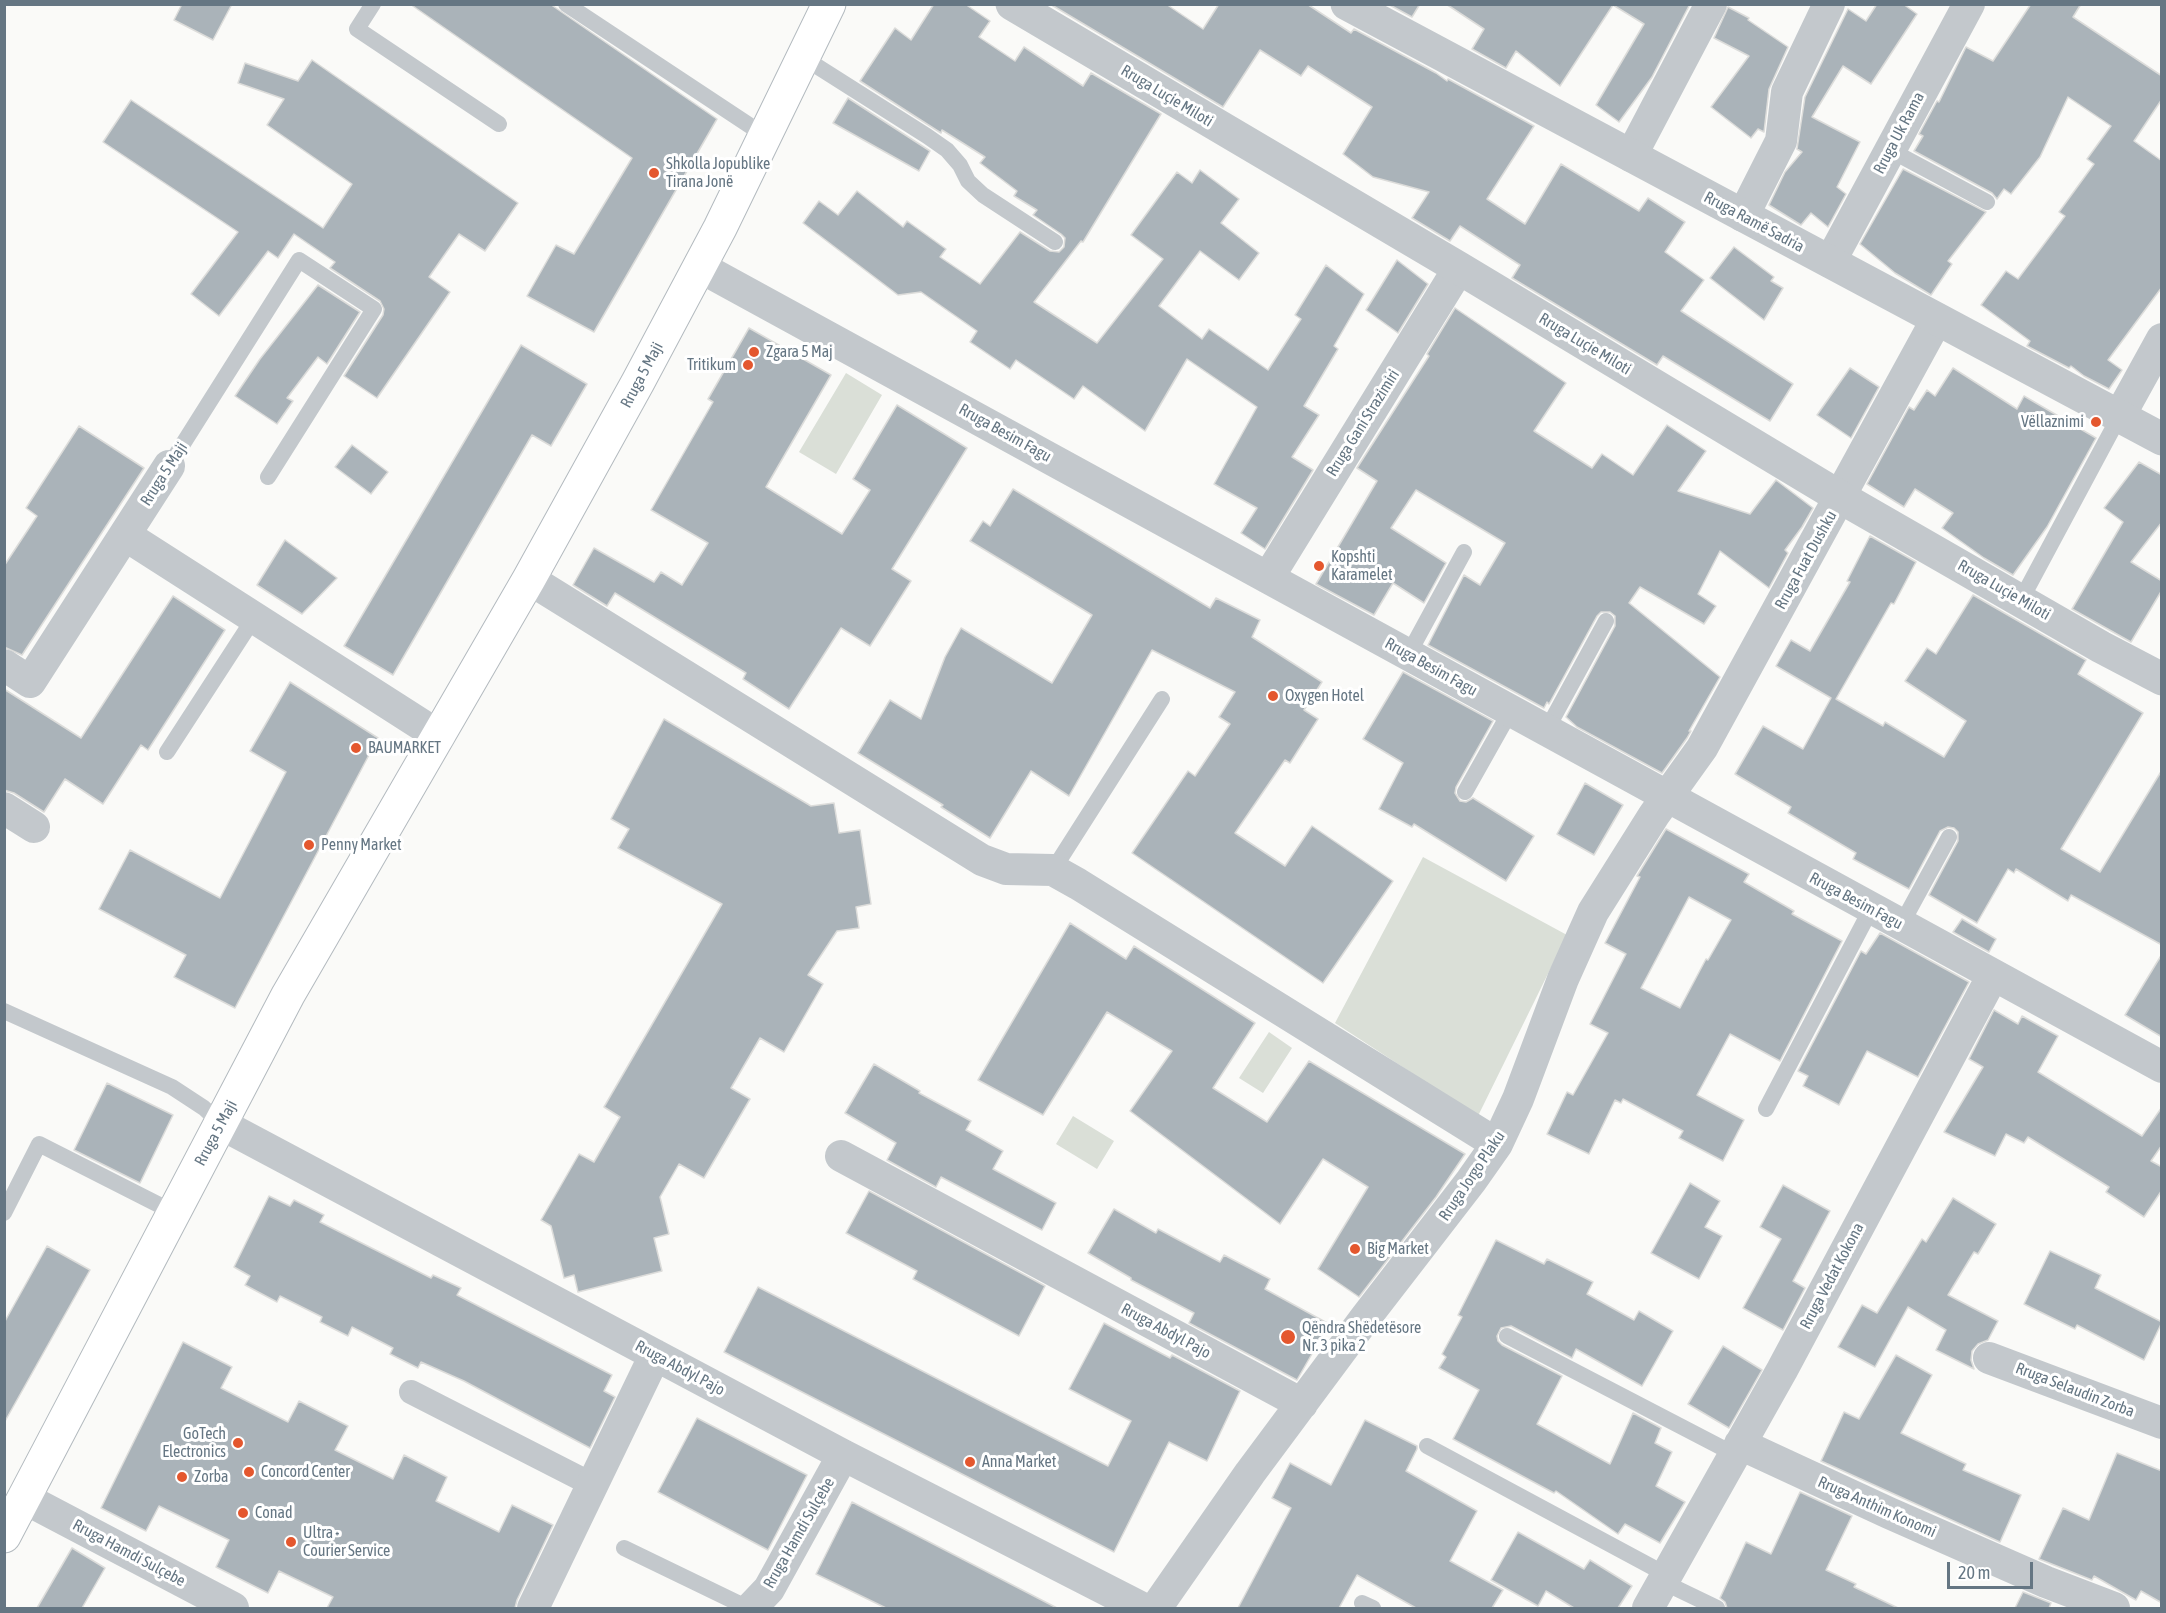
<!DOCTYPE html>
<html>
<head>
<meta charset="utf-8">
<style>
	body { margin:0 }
	#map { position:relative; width:2166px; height:1613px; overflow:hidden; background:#fafaf8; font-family:"Asap Condensed",sans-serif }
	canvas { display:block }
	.frame { position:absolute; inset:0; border:6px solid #657683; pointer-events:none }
	.scale { position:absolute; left:1947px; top:1562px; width:86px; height:27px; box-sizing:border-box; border:3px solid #657683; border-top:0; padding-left:8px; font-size:18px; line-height:21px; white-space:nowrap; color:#657683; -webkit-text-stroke:4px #fff; paint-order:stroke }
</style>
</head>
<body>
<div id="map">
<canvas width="2166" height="1613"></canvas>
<div class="frame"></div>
<div class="scale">20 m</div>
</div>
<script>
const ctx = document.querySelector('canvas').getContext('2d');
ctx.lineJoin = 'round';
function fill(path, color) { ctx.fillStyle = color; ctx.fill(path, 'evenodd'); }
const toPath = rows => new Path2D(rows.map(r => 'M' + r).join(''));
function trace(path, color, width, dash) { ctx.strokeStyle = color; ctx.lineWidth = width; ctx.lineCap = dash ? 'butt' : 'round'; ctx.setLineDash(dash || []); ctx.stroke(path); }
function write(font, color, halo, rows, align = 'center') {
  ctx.font = font + ' "Asap Condensed",sans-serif'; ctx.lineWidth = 6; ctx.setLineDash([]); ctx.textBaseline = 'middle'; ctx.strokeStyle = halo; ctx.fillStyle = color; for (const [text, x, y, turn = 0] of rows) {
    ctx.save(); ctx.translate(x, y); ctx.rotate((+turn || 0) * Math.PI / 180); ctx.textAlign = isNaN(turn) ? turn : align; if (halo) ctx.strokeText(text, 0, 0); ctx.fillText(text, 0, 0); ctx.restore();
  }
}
fill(toPath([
	[846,373,882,395,836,474,799,452],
	[1423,857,1567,935,1478,1116,1335,1023],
	[1269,1032,1292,1048,1263,1093,1239,1078],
	[1073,1116,1114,1141,1097,1169,1056,1144]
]), '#dadfd7');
const building = toPath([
	[182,4,232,4,213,40,174,20,182,4],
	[410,4,550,4,717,119,594,332,527,296,556,245,574,254,632,158,410,4],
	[934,4,965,4,990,21,979,37,1015,61,1024,47,1083,86,1091,73,1161,114,1083,242,1081,241,1034,302,1097,343,1163,259,1131,235,1177,172,1192,183,1200,170,1239,199,1221,223,1259,253,1239,280,1200,251,1159,306,1202,339,1209,329,1268,370,1301,319,1295,315,1326,265,1364,294,1334,346,1338,349,1304,406,1319,415,1292,457,1313,470,1265,549,1241,533,1257,508,1214,484,1257,407,1187,359,1145,431,1083,386,1074,399,1016,360,1010,369,970,342,977,331,921,292,898,295,803,223,819,201,838,215,857,191,903,227,907,221,946,249,940,257,980,284,1020,232,1050,251,1059,252,1064,247,1065,238,1061,234,1033,215,1037,210,1014,196,1017,191,980,163,985,157,942,130,941,133,860,81,895,28,911,40,934,4],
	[1050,4,1166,4,1203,29,1219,4,1307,4,1351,33,1354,29,1436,73,1447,81,1448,79,1534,126,1487,199,1525,224,1561,164,1639,211,1648,198,1685,222,1665,252,1704,280,1681,311,1793,384,1770,421,1663,356,1657,365,1512,278,1520,265,1460,226,1450,241,1412,218,1429,192,1373,177,1343,154,1372,107,1308,66,1301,76,1260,50,1223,107,1050,4],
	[1388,4,1420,4,1412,17,1388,4],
	[1446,4,1690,4,1652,77,1619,122,1596,105,1644,24,1613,5,1560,86,1516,51,1506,68,1472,49,1484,29,1446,4],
	[1877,4,1903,4,1917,14,1871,84,1843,66,1812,117,1860,142,1837,187,1846,194,1828,227,1811,213,1801,225,1769,205,1785,172,1802,152,1797,149,1805,97,1848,9,1866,21,1877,4],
	[2031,4,2081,4,2073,17,2162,76,2162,99,2134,141,2162,161,2162,287,2108,360,2122,370,2109,389,2084,376,2071,366,2069,368,2027,346,2030,341,1981,305,2006,271,2018,279,2065,216,2059,212,2094,164,2087,159,2111,126,2068,97,2040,157,2011,194,2004,189,1997,199,1992,193,1914,151,1923,136,1919,134,1937,101,1939,102,1966,47,1993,61,2031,4],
	[1728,7,1749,18,1748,20,1788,47,1769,89,1764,132,1758,129,1751,138,1711,107,1749,56,1714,38,1728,7],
	[312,60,518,203,485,251,459,234,429,277,450,292,377,398,344,376,383,315,384,309,380,301,330,268,335,262,294,234,278,258,268,251,219,316,191,294,238,232,103,142,131,100,323,228,352,184,267,125,284,99,238,83,245,63,298,81,312,60],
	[848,98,930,151,919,171,833,123,848,98],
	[1903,169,1986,212,1948,261,1952,264,1931,295,1895,273,1860,244,1903,169],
	[1734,247,1774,277,1771,281,1783,288,1764,320,1710,278,1734,247],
	[1397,260,1428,284,1398,333,1366,310,1397,260],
	[318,285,360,312,327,364,318,357,287,398,293,401,277,424,235,396,260,359,318,285],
	[1455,308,1566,383,1534,431,1592,468,1602,454,1633,475,1667,425,1706,451,1678,491,1750,514,1776,480,1813,508,1802,527,1785,550,1788,553,1769,588,1720,551,1698,594,1716,606,1704,624,1640,587,1629,603,1720,677,1689,731,1691,731,1687,738,1662,773,1577,727,1566,717,1615,626,1615,616,1610,612,1601,612,1597,616,1549,704,1547,702,1544,708,1428,645,1464,575,1480,585,1505,543,1416,490,1391,528,1446,563,1424,603,1393,583,1374,615,1316,584,1377,481,1357,468,1429,356,1427,354,1455,308],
	[749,328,831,375,766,487,842,534,870,490,853,479,897,405,967,448,892,569,911,581,870,646,841,628,789,709,743,679,746,673,615,593,607,606,573,585,594,548,654,582,661,572,682,585,708,543,651,510,713,402,708,399,749,328],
	[521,345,587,384,551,446,532,435,393,675,344,646,521,345],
	[1850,368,1879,387,1851,438,1817,415,1850,368],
	[1953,368,2017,409,2024,396,2096,438,2047,527,2013,575,1984,558,1942,528,1953,513,1915,489,1904,507,1867,484,1909,407,1914,410,1927,390,1935,396,1953,368],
	[79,426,144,468,22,655,4,647,4,566,37,516,26,508,79,426],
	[352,445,388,472,371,494,335,467,352,445],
	[2139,462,2162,475,2162,522,2131,562,2162,581,2162,590,2131,642,2072,609,2123,522,2104,508,2139,462],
	[1013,489,1210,608,1216,598,1260,620,1252,637,1322,682,1304,710,1318,719,1290,763,1285,760,1235,833,1285,866,1312,826,1393,881,1323,983,1132,853,1188,771,1195,776,1230,724,1219,717,1235,692,1152,650,1069,796,1031,771,990,838,941,807,943,805,858,753,890,700,921,719,945,657,961,628,1052,683,1092,615,970,541,983,521,990,526,1013,489],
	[1870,536,1916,562,1894,604,1891,603,1836,699,1883,726,1885,722,1944,757,1966,721,1905,681,1927,648,1936,654,1973,595,2086,660,2078,674,2143,713,2061,849,2100,872,2162,770,2162,945,2071,895,2068,901,2016,869,2014,873,2008,869,1977,923,1929,895,1958,841,1958,832,1954,828,1948,827,1940,831,1909,889,1853,859,1856,853,1788,813,1791,807,1735,774,1763,726,1803,749,1831,698,1776,666,1791,640,1810,651,1850,582,1847,581,1870,536],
	[285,540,337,578,302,614,257,585,285,540],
	[173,596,225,630,148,750,141,745,103,804,65,779,44,812,14,793,4,790,4,689,81,738,173,596],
	[1403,672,1493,721,1456,787,1455,793,1460,801,1466,802,1473,798,1534,836,1506,881,1414,824,1412,827,1379,809,1403,763,1363,739,1403,672],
	[290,682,378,738,235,1008,174,977,186,955,99,909,130,850,220,898,286,772,250,751,290,682],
	[664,719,811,806,834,803,839,833,860,830,871,904,856,907,859,928,837,931,808,975,823,984,784,1052,760,1038,731,1088,750,1099,704,1178,679,1164,660,1197,669,1234,654,1238,662,1271,578,1292,574,1275,564,1278,551,1226,541,1220,579,1154,594,1162,620,1117,604,1107,722,904,618,848,629,829,611,819,664,719],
	[1585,783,1623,805,1594,855,1557,834,1585,783],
	[1666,829,1749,874,1744,882,1794,911,1792,914,1842,941,1780,1061,1730,1034,1697,1095,1744,1120,1723,1161,1679,1138,1683,1131,1623,1099,1621,1103,1615,1100,1589,1154,1547,1134,1567,1092,1573,1095,1608,1033,1590,1024,1626,954,1605,943,1640,877,1637,876,1666,829],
	[1689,897,1731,920,1708,960,1706,959,1680,1008,1641,988,1689,897],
	[1962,919,1996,939,1989,952,1953,932,1962,919],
	[1070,923,1126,959,1134,946,1255,1023,1213,1088,1267,1122,1309,1061,1465,1154,1436,1197,1359,1297,1318,1269,1368,1187,1323,1159,1280,1224,1130,1111,1172,1051,1107,1012,1043,1115,978,1080,1070,923],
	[1880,933,1969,982,1918,1077,1867,1051,1839,1105,1803,1086,1808,1076,1798,1071,1861,951,1866,954,1880,933],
	[2162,954,2162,1037,2125,1015,2162,954],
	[1994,1010,2018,1024,2022,1016,2058,1036,2038,1072,2142,1136,2162,1107,2162,1145,2151,1161,2162,1167,2162,1190,2144,1217,2106,1192,2109,1187,2028,1137,2024,1143,2006,1134,1995,1156,1944,1132,1983,1067,1969,1059,1994,1010],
	[874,1064,920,1091,919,1093,971,1121,966,1130,1003,1151,993,1169,1056,1203,1042,1230,941,1177,936,1187,887,1160,896,1143,845,1113,874,1064],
	[107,1083,173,1115,140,1183,74,1150,107,1083],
	[1690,1183,1720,1201,1705,1227,1722,1236,1699,1279,1651,1253,1690,1183],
	[1783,1185,1830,1211,1793,1281,1805,1288,1783,1330,1743,1308,1781,1239,1760,1227,1783,1185],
	[869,1191,1045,1286,1019,1336,913,1279,917,1271,846,1233,869,1191],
	[269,1196,290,1206,294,1200,324,1215,320,1222,431,1278,433,1275,461,1288,457,1295,612,1375,604,1391,615,1397,590,1448,464,1381,421,1362,418,1368,390,1354,393,1348,352,1327,348,1336,320,1322,322,1317,280,1296,277,1302,245,1285,250,1276,234,1267,269,1196],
	[1953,1198,1996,1224,1978,1254,1974,1252,1948,1295,1998,1321,1988,1340,1978,1344,1972,1351,1971,1360,1974,1369,1936,1350,1946,1330,1908,1307,1875,1367,1838,1347,1862,1305,1877,1313,1922,1239,1926,1242,1953,1198],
	[1114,1209,1156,1233,1158,1229,1220,1262,1224,1255,1270,1279,1265,1289,1329,1324,1297,1380,1189,1323,1194,1313,1131,1280,1131,1278,1088,1253,1114,1209],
	[1496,1240,1544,1264,1547,1259,1593,1282,1587,1294,1634,1320,1639,1311,1673,1331,1642,1386,1576,1349,1572,1358,1511,1326,1501,1328,1497,1336,1498,1341,1502,1345,1562,1376,1537,1424,1610,1464,1633,1413,1661,1428,1655,1443,1672,1452,1656,1486,1685,1502,1660,1543,1625,1524,1618,1534,1556,1491,1554,1493,1453,1439,1479,1390,1439,1368,1446,1357,1442,1354,1462,1317,1458,1315,1496,1240],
	[47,1246,90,1270,4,1423,4,1323,47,1246],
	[2050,1251,2101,1275,2095,1288,2162,1322,2144,1360,2077,1325,2075,1329,2024,1304,2050,1251],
	[758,1287,1108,1466,1131,1421,1069,1389,1104,1323,1170,1358,1172,1355,1240,1391,1207,1461,1169,1442,1114,1552,724,1352,758,1287],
	[183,1342,232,1367,221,1388,288,1422,299,1401,348,1426,335,1450,393,1479,404,1455,447,1477,436,1501,499,1532,512,1505,553,1525,517,1600,515,1608,327,1608,333,1597,279,1571,268,1593,216,1567,229,1540,159,1506,146,1531,101,1508,183,1342],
	[1723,1346,1762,1370,1729,1428,1688,1404,1723,1346],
	[1896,1355,1932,1375,1901,1433,1966,1464,1963,1470,2021,1495,2000,1542,1821,1461,1844,1412,1859,1419,1896,1355],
	[697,1418,807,1475,768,1550,658,1492,697,1418],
	[1365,1420,1417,1446,1417,1449,1406,1471,1477,1511,1450,1561,1503,1590,1492,1608,1416,1608,1357,1575,1339,1608,1238,1608,1291,1508,1272,1498,1290,1463,1331,1485,1365,1420],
	[2117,1453,2162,1471,2162,1603,2141,1591,2136,1600,2094,1576,2092,1580,2039,1559,2063,1508,2089,1520,2117,1453],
	[1800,1492,1852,1516,1826,1570,1856,1584,1854,1587,1898,1608,1727,1608,1725,1602,1720,1598,1746,1542,1771,1554,1800,1492],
	[852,1502,1057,1608,886,1608,816,1574,852,1502],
	[1518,1532,1584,1569,1590,1560,1632,1586,1618,1608,1574,1608,1546,1591,1538,1606,1491,1580,1518,1532],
	[72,1548,105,1568,82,1608,37,1608,72,1548],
	[2023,1592,2051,1603,2049,1608,2015,1608,2023,1592]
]);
fill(building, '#aab3b9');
trace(building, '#dcdcda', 1.5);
const secondary = toPath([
	[4,1536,288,995,529,579,638,382,720,228,829,4]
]);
trace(secondary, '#b3babf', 35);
trace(toPath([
	[373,4,357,29,499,124],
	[566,4,764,135],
	[804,58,927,136,947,150,960,165,968,181,983,195,1055,242],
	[1890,150,1987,202],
	[169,466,299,260,374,309,268,477],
	[2021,600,2119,417],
	[1408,655,1464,552],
	[1546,731,1606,621],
	[167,752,254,618],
	[1465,792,1510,712],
	[1053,870,1162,699],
	[1901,925,1949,837],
	[4,1011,172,1087,204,1108,221,1124],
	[1766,1109,1871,909],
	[4,1213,39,1144,173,1212],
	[1507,1336,1734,1454],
	[1427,1446,1667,1575],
	[624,1548,748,1608],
	[1663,1582,1717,1608],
	[1362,1603,1373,1608]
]), '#c3c8cc', 16);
trace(toPath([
	[411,1392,593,1485]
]), '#c3c8cc', 24);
trace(toPath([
	[1631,156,1711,4],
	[1743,216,1781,141,1787,92,1829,4],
	[1830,262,1969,4],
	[700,267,2162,1067],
	[2119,417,2162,339],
	[125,535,439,736],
	[1268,578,1459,268],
	[529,579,982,860,1006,869,1053,870,1078,884,1497,1144],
	[4,665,30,682,169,466],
	[4,808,34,827],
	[221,1124,843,1455,1142,1608],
	[841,1156,1302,1404],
	[1989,1358,2162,1423],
	[1740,1444,1889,1513,2046,1582,2114,1608],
	[24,1498,233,1608],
	[533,1608,655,1355],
	[751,1608,769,1589,843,1455],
	[1156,1608,1250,1473,1366,1317,1471,1181,1497,1144,1518,1099,1563,979,1593,912,1654,815,1702,748,1937,319],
	[1648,1608,1782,1370,1993,975]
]), '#c3c8cc', 32);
trace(toPath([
	[1012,4,1459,268,1840,497,2101,647,2162,679],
	[1347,4,2162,439]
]), '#c3c8cc', 33);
trace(secondary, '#fff', 33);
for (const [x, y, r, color] of [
	[654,173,6,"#e4572e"],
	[754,352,6,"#e4572e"],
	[748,365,6,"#e4572e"],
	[2096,422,6,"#e4572e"],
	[1319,566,6,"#e4572e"],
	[1273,696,6,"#e4572e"],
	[356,748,6,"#e4572e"],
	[309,845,6,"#e4572e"],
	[1355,1249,6,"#e4572e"],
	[1288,1337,8,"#e4572e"],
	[238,1443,6,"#e4572e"],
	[970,1462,6,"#e4572e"],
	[249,1472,6,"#e4572e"],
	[182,1477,6,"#e4572e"],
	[243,1513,6,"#e4572e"],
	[291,1542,6,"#e4572e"]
]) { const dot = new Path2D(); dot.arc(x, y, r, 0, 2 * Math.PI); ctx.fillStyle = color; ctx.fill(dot); trace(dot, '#fff', 2); }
write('16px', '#657683', '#fff', [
	["Rruga Luçie Miloti",1167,96,31],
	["Rruga Uk Rama",1899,133,-62],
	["Rruga Ramë Sadria",1754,222,28],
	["Rruga Luçie Miloti",1585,344,31],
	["Rruga 5 Maji",642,375,-62],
	["Rruga Gani Strazimiri",1363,423,-58],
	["Rruga Besim Fagu",1005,433,29],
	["Rruga 5 Maji",164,474,-57],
	["Rruga Fuat Dushku",1806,560,-61],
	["Rruga Luçie Miloti",2004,590,30],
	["Rruga Besim Fagu",1431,667,29],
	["Rruga Besim Fagu",1856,901,28],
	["Rruga 5 Maji",216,1133,-62],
	["Rruga Jorgo Plaku",1472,1176,-56],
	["Rruga Vedat Kokona",1832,1276,-62],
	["Rruga Abdyl Pajo",1166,1331,28],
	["Rruga Abdyl Pajo",680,1368,28],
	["Rruga Selaudin Zorba",2075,1390,21],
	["Rruga Anthim Konomi",1877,1507,24],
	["Rruga Hamdi Sulçebe",799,1533,-60],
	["Rruga Hamdi Sulçebe",129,1553,28]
]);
write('16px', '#657683', '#fff', [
	["Shkolla Jopublike",666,164],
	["Tirana Jonë",666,182],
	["Zgara 5 Maj",766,352],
	["Tritikum",736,365,"right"],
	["Vëllaznimi",2084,422,"right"],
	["Kopshti",1331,557],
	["Karamelet",1331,575],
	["Oxygen Hotel",1285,696],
	["BAUMARKET",368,748],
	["Penny Market",321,845],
	["Big Market",1367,1249],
	["Qëndra Shëdetësore",1302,1328],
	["Nr. 3 pika 2",1302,1346],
	["GoTech",226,1434,"right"],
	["Electronics",226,1452,"right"],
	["Anna Market",982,1462],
	["Concord Center",261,1472],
	["Zorba",194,1477],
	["Conad",255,1513],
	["Ultra -",303,1533],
	["Courier Service",303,1551]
], 'left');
</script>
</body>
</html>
